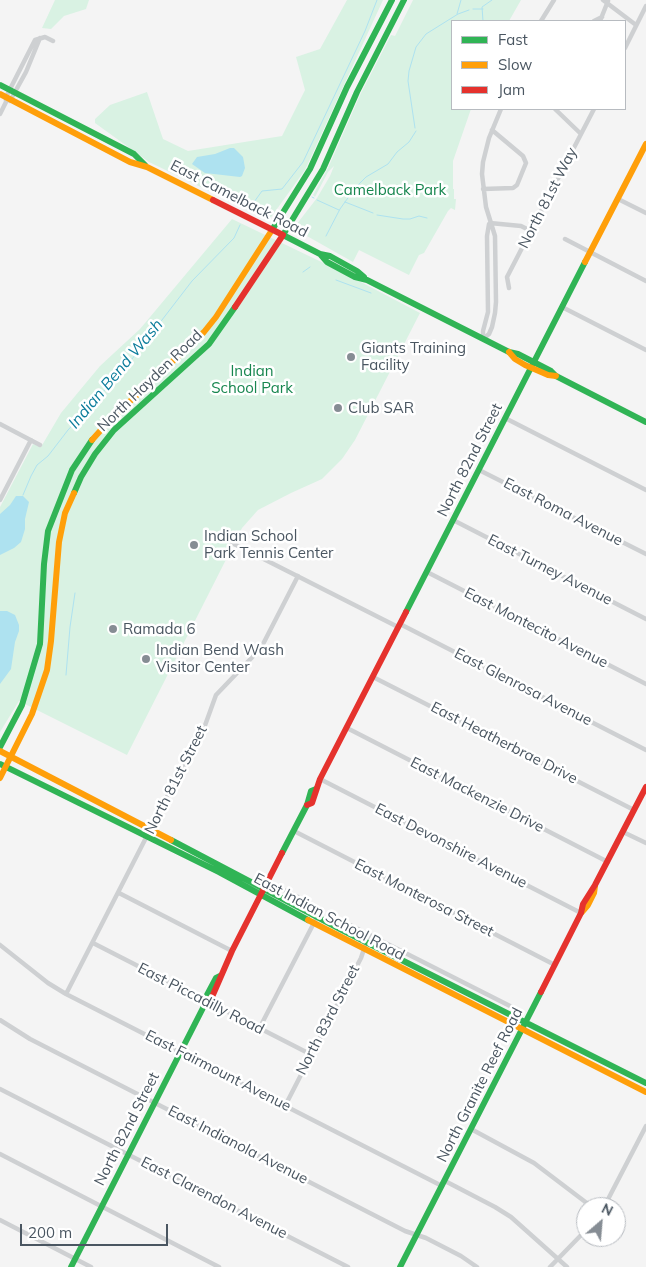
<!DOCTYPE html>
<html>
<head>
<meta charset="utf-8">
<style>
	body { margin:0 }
	#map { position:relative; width:646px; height:1267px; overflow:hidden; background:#f4f4f4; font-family:Mulish,sans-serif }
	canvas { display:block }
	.legend { position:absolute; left:451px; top:20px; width:175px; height:90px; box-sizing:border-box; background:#fff; border:1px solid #b7bbc0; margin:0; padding:6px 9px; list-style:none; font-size:15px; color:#4a5661 }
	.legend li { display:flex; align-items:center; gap:10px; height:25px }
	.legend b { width:25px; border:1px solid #b7bbc0 }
	.north { position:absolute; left:576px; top:1197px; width:50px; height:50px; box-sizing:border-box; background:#fff; border:1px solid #b7bbc0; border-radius:50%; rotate:27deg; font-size:14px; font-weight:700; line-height:20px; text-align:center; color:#4a5661 }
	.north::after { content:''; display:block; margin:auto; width:18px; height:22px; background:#868d94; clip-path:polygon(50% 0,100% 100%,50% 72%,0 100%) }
	.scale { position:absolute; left:20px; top:1224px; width:148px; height:22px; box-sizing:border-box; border:2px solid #4a5661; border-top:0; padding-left:6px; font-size:15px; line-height:18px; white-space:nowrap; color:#4a5661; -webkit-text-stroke:4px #fff; paint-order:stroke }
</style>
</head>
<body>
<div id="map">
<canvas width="646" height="1267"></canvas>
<ul class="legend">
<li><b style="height:6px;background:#30b455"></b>Fast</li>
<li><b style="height:6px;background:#ff9f0a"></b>Slow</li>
<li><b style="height:6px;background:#e5322d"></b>Jam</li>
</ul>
<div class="north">N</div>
<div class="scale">200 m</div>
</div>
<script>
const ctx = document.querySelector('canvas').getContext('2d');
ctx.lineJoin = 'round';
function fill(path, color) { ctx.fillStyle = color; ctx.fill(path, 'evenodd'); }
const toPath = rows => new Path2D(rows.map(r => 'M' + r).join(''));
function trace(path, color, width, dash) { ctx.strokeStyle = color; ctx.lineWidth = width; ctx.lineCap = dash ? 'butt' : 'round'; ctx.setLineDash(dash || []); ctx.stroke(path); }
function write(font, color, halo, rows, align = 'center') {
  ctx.font = font + ' Mulish,sans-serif'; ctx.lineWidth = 5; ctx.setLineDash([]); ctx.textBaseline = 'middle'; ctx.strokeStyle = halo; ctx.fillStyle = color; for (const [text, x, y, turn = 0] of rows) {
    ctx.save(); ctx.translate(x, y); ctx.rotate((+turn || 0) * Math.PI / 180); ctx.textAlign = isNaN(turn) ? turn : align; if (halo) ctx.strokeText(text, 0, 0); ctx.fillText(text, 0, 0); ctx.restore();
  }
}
fill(toPath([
	[55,0,89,0,86,9,64,16,51,29,42,28],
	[347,0,383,0,305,170,269,220,149,162,95,123,95,119,110,105,147,92,163,139,188,151,282,136,305,90,296,57,320,49],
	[413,0,521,0,509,21,452,21,452,109,471,109,453,161,453,189,454,189,454,199,456,199,455,210,451,208,448,211,424,253,419,255,409,275,359,250,353,262,298,231,296,225,317,198,330,176,334,166,328,172,315,197,313,195,328,168,361,93,391,35,395,36],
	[232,219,336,269,420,313,355,440,342,459,322,479,291,493,258,510,242,528,127,755,19,701,0,732,0,507,33,444,41,447,61,413,100,366,140,329]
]), '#d9f2e3');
fill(toPath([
	[230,148,234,148,243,157,245,168,242,176,240,177,205,173,192,164,197,157,215,154],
	[16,496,23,496,29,502,25,519,25,529,21,542,14,548,0,555,0,514,10,505],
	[0,611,7,611,15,615,19,625,19,631,15,642,11,669,0,684]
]), '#aee2f0');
trace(toPath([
	[473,9,483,9],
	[457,14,461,0],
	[483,21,482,7,492,0],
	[415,128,408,81,409,71,416,47,426,34,458,14,469,10],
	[312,197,314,198],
	[317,200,339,210],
	[345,202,373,213],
	[249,209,262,191,282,189,303,162,365,31,377,0],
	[377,215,403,219,410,219,419,216,427,218],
	[326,236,340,209,355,188,366,177,388,164,397,152,409,142,416,131],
	[303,272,310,267],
	[336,280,371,293],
	[23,495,31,476,37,465,48,456,68,430,125,368,192,281,234,238,240,225],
	[66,675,70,627,75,593]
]), '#aee2f0', 1);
trace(toPath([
	[603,0,636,25],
	[541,21,554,0],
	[594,21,602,17],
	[600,21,608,1],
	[625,48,646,6],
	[10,101,26,72,40,38],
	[555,109,581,134],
	[0,114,6,102,6,97,35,40,45,37,53,41],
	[483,189,513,188,517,185,526,163,523,156,492,130],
	[618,199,646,213],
	[490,223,521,226,531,231],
	[565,239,646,281],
	[509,288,507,277,594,109],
	[562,307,646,350],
	[483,339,489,334,492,327,495,313,496,302,495,236,486,207,482,174,483,162,489,138,501,109],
	[483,339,483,331,488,312,487,236,489,224],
	[505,418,646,490],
	[0,424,40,445],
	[479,470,646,554],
	[0,500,31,440],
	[453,520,646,619],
	[232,543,398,627],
	[427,572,646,684],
	[400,624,646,750],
	[373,677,634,810],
	[347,728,608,862],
	[320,779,581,913],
	[294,831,555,965],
	[623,832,646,843],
	[278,887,298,897,299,900,297,906],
	[119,893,232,951],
	[350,925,512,1007],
	[93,943,310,1054],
	[0,945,48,983,66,994,442,1186],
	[66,994,172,787,199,742,216,695,261,648,298,576],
	[0,1020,30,1039,405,1231,426,1238,461,1256,477,1267],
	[259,1029,317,917],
	[0,1089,348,1267],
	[285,1106,361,958,369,934],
	[471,1129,534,1163,592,1207],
	[0,1154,219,1267],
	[445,1181,495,1207,511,1217,567,1267],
	[604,1207,646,1126],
	[0,1220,91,1267],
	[550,1267,586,1230]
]), '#ced0d2', 4.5);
trace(toPath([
	[0,85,134,154,145,165],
	[272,230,310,169,347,87,392,0],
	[320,254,327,262,355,277,367,280,509,352,518,354,551,371,556,376,646,422],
	[364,277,357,271,330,256,320,254,283,235,323,169,357,92,404,0],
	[74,493,81,477,95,454,114,430,209,344,235,307],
	[406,612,585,262],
	[0,747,22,705,40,644,44,564,48,531,72,470,92,440],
	[0,764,219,872,308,920],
	[171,840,342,930,646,1083],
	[282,853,307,805,311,791,316,789],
	[71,1267,206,1002,207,995,216,978,220,976],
	[400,1267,541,992]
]), '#30b455', 6);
trace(toPath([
	[0,94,130,162,147,167,213,200],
	[585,262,646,144],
	[509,352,515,359,525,365,548,375,556,376],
	[92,440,109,421,204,332,216,317,272,230],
	[0,751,171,840],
	[0,778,32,714,47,670,51,641,59,542,65,513,74,493],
	[582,912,588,905,594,893,595,886],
	[308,920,646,1092]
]), '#ff9f0a', 6);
trace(toPath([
	[213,200,283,235,235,307],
	[307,805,312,803,320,779,406,612],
	[541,992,581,913,583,904,595,885,646,787],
	[206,1002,212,997,232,951,282,853]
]), '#e5322d', 6);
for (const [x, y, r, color] of [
	[351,357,5,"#868d94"],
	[338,408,5,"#868d94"],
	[194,545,5,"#868d94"],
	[113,629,5,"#868d94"],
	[146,659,5,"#868d94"]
]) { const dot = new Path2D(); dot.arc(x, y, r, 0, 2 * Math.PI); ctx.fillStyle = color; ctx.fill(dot); trace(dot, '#fff', 2); }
write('15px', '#17864f', '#fff', [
	["Camelback Park",390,190],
	["Indian",252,371],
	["School Park",252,388]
]);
write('15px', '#4a5661', '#fff', [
	["North 81st Way",548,198,-63],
	["East Camelback Road",239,199,27],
	["North Hayden Road",150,381,-44],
	["North 82nd Street",470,460,-63],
	["East Roma Avenue",563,512,27],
	["East Turney Avenue",550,570,27],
	["East Montecito Avenue",536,628,27],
	["East Glenrosa Avenue",523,687,27],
	["East Heatherbrae Drive",504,743,27],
	["North 81st Street",176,780,-63],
	["East Mackenzie Drive",477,795,27],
	["East Devonshire Avenue",451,846,27],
	["East Monterosa Street",424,898,27],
	["East Indian School Road",329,917,28],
	["East Piccadilly Road",201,999,27],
	["North 83rd Street",328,1020,-63],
	["East Fairmount Avenue",218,1071,27],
	["North Granite Reef Road",480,1085,-63],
	["North 82nd Street",127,1129,-63],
	["East Indianola Avenue",238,1145,27],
	["East Clarendon Avenue",214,1198,27]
]);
write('15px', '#4a5661', '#fff', [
	["Giants Training",361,348],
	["Facility",361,365],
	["Club SAR",348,408],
	["Indian School",204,536],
	["Park Tennis Center",204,553],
	["Ramada 6",123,629],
	["Indian Bend Wash",156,650],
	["Visitor Center",156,667]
], 'left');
write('italic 16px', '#0c7c9b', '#fff', [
	["Indian Bend Wash",116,374,-50]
]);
</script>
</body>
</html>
